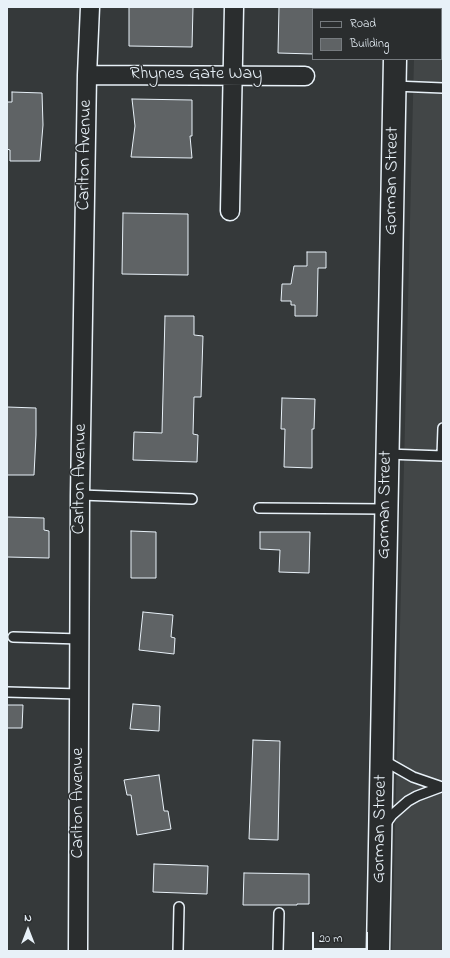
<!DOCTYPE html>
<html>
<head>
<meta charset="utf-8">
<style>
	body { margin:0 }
	#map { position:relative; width:450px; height:958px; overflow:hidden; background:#35393a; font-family:"Indie Flower",sans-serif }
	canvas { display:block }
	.frame { position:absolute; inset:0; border:8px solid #e8f1f8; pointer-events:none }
	.legend { position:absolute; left:312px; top:8px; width:130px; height:52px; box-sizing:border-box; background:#2a2d2e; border:1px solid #767b7f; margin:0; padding:5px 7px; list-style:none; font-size:12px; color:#e8f1f8 }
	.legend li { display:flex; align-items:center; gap:8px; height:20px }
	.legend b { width:20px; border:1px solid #767b7f }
	.north { position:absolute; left:8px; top:910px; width:40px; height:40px; -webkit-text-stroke:3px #2a2d2e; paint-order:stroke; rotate:0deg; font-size:11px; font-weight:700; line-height:16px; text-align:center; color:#e8f1f8 }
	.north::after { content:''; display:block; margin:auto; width:14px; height:18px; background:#e8f1f8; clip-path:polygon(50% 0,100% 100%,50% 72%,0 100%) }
	.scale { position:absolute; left:312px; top:932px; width:56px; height:18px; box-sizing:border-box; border:2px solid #e8f1f8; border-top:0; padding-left:5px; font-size:12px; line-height:14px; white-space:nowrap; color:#e8f1f8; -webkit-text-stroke:3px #2a2d2e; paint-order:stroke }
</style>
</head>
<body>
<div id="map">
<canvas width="450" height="958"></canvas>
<div class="frame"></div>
<ul class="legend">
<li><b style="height:5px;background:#2a2d2e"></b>Road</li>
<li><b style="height:11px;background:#5f6365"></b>Building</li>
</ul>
<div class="north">N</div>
<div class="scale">20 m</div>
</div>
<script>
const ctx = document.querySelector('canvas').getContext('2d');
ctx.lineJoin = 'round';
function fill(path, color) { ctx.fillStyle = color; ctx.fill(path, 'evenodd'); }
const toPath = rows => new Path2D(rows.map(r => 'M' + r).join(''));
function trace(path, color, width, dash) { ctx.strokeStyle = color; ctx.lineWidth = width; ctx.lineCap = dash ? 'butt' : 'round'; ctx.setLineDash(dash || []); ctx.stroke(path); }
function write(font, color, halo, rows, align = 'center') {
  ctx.font = font + ' "Indie Flower",sans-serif'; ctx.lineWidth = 3; ctx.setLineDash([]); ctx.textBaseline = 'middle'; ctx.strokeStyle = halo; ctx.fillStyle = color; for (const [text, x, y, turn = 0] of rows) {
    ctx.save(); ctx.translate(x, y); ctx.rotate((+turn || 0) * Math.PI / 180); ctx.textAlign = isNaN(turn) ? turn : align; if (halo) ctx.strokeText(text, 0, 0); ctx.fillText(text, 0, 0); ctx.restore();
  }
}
fill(toPath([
	[416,7,443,7,443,951,392,951,414,59,441,59,441,9,416,9]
]), '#424647');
const building = toPath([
	[129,7,193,7,192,47,129,46,129,7],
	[279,7,313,7,313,54,278,53,279,7],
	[12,92,42,93,43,125,40,161,10,161,10,150,7,149,7,102,12,102,12,92],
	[132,99,192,100,192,136,190,136,192,158,131,157,135,126,132,99],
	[123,213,188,214,188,275,122,274,123,213],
	[307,252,326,252,326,268,318,268,317,316,295,316,295,305,291,305,291,301,281,301,282,284,291,284,294,266,307,266,307,252],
	[165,316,194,316,194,335,203,336,201,397,194,397,193,434,198,435,197,462,133,460,134,432,162,433,165,316],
	[282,398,315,399,314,429,312,429,312,468,284,467,285,429,281,429,282,398],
	[7,407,36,408,36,435,34,475,7,475,7,407],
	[7,517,44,518,44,530,49,531,49,558,7,557,7,517],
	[131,531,156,532,156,578,131,578,131,531],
	[260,532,310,532,309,573,279,572,280,550,260,549,260,532],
	[143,612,173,615,171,637,175,638,174,654,139,650,143,612],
	[133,704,160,706,159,731,130,729,133,704],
	[7,705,23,705,22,728,7,728,7,705],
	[253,740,280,741,278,840,249,839,253,740],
	[159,775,164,811,168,811,171,829,137,835,131,795,127,795,124,780,159,775],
	[154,864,208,866,207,894,153,892,154,864],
	[244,873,309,874,309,904,297,904,297,905,243,905,244,873]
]);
fill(building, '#5f6365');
trace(building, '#e8f1f8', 1);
const lane = toPath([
	[394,86,443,88],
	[387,454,443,456],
	[442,456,443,428],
	[80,495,192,499],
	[259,508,386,509],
	[13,637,80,639],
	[7,692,79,694],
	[383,760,413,777,442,787],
	[384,826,392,815,408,801,417,796,441,787],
	[178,951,179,907],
	[278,951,279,913]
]);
const street = toPath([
	[87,75,305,76],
	[230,211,234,7],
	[78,951,80,495,87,75,90,7]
]);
const secondary = toPath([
	[396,9,396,7],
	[378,951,395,59]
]);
trace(lane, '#e8f1f8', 12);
trace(street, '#e8f1f8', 21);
trace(secondary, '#e8f1f8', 25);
trace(lane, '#2a2d2e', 9);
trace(street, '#2a2d2e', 18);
trace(secondary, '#2a2d2e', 22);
write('18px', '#e8f1f8', '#2a2d2e', [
	["Rhynes Gate Way",196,75],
	["Carlton Avenue",86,155,-89],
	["Gorman Street",393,181,-89],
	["Carlton Avenue",81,479,-89],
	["Gorman Street",386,505,-89],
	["Carlton Avenue",79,803,-90],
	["Gorman Street",381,829,-89]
]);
</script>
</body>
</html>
